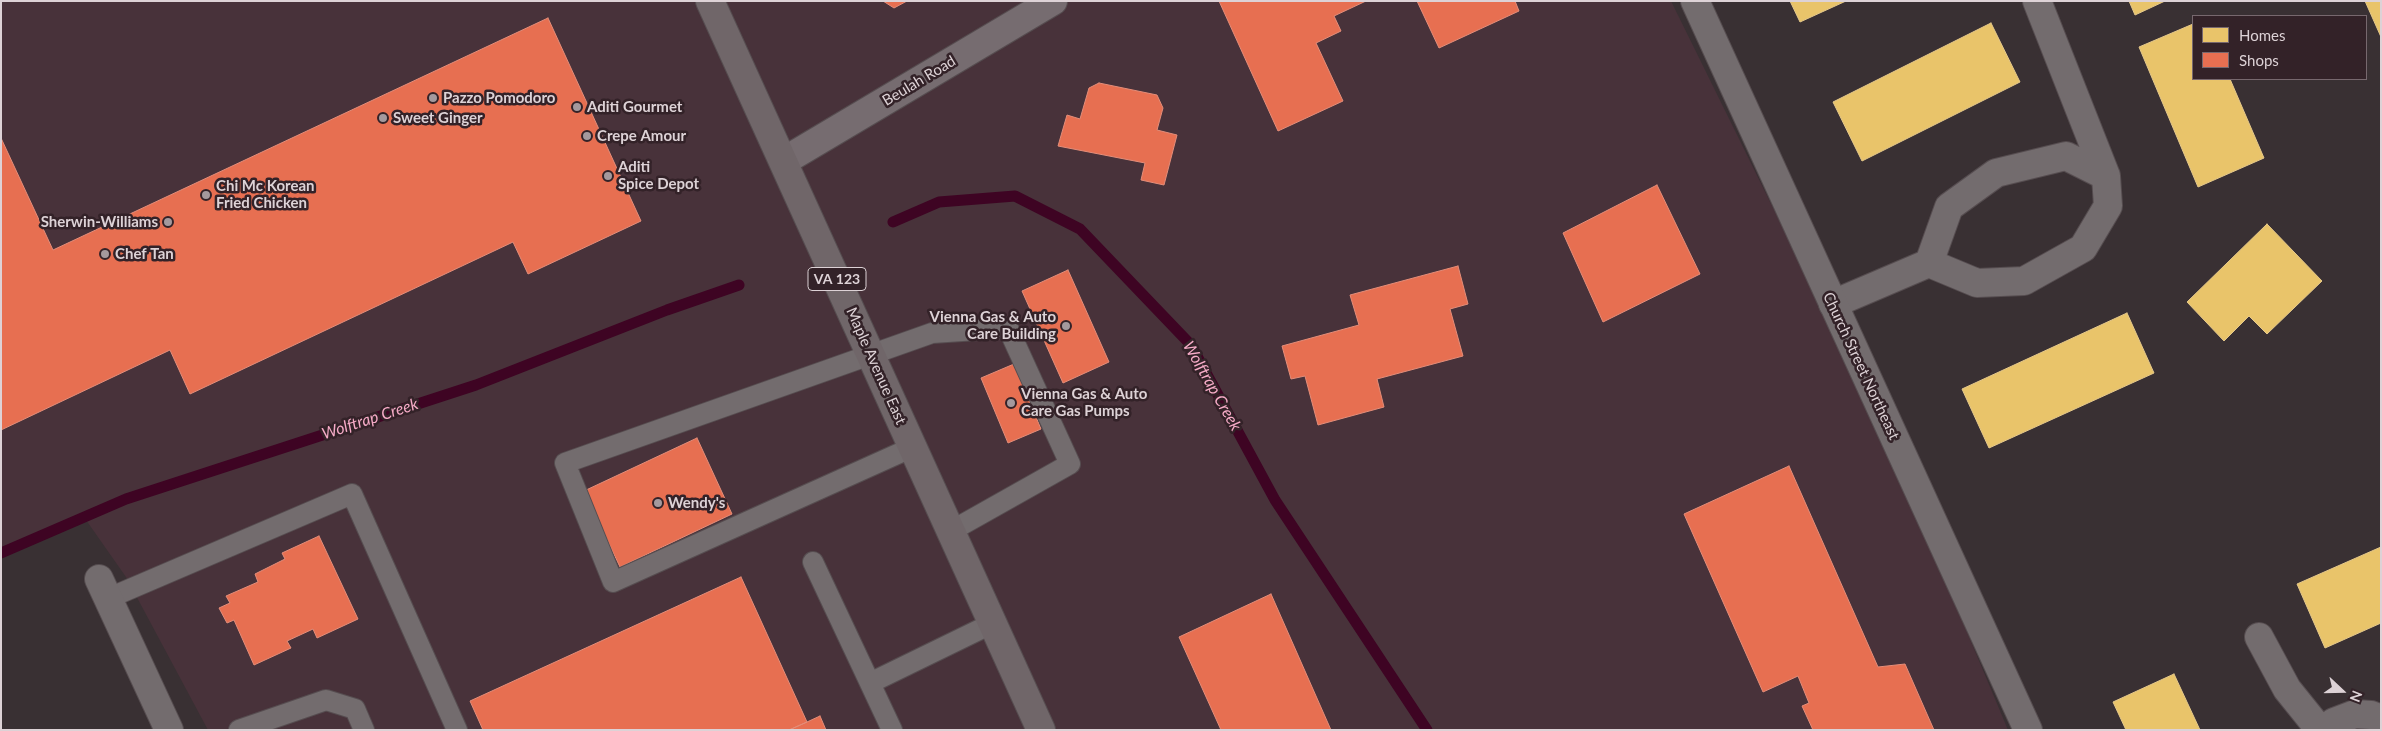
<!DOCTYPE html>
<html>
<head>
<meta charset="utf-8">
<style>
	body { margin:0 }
	#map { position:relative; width:2382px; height:731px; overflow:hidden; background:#393033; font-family:Lato,sans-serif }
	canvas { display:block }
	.frame { position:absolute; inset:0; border:2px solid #ddd2d6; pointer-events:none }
	.legend { position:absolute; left:2192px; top:15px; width:175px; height:65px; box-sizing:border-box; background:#332228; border:1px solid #77686e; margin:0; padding:6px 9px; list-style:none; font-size:15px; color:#ddd2d6 }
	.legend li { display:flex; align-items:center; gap:10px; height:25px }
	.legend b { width:25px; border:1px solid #77686e }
	.north { position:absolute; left:2317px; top:666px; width:50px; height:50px; -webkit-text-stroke:4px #332228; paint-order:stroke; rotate:111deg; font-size:14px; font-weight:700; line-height:20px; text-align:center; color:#ddd2d6 }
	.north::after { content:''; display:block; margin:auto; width:18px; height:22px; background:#ddd2d6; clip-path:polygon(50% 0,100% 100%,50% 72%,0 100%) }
</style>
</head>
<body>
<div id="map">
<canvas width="2382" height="731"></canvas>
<div class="frame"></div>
<ul class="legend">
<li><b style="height:14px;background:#e9c46a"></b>Homes</li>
<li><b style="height:14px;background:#e76f51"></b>Shops</li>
</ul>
<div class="north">N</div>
</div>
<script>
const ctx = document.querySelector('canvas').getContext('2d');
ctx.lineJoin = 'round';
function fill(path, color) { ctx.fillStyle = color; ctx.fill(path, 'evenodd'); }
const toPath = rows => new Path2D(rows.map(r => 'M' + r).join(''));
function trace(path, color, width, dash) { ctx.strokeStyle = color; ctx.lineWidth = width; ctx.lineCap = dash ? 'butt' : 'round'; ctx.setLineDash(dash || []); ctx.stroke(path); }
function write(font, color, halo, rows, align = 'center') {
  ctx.font = font + ' Lato,sans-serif'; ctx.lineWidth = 5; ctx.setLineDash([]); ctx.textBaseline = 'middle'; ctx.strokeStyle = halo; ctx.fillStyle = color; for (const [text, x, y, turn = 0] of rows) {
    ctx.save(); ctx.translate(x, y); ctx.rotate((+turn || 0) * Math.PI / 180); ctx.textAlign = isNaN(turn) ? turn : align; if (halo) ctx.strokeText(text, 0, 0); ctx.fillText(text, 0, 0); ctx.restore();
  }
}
fill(toPath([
	[1,1,1671,1,1882,429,2008,730,208,730,126,577,86,520,1,554]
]), '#48323a');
const homes = toPath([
	[1790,1,1846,1,1800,22,1790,1],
	[2129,1,2165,1,2135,15,2129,1],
	[2365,1,2381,1,2381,37,2365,1],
	[1991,23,2020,82,1862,161,1833,102,1991,23],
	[2193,24,2193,79,2230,79,2264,158,2198,187,2139,47,2193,24],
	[2267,224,2322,281,2267,334,2249,316,2224,341,2187,302,2267,224],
	[2127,313,2154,373,1989,448,1962,389,2127,313],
	[2381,547,2381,623,2325,648,2297,584,2381,547],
	[2174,674,2200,730,2126,730,2113,702,2174,674]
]);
fill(homes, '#e9c46a');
trace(homes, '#e5c88a', 1);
const shops = toPath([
	[883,1,907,1,894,8,883,1],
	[1219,1,1366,1,1334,16,1341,31,1316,43,1343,101,1278,131,1219,1],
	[1417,1,1515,1,1519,11,1439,48,1417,1],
	[548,18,641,221,528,274,513,242,190,394,170,350,1,430,1,138,53,250,548,18],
	[1099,83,1157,95,1163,108,1157,130,1177,135,1164,185,1141,180,1145,163,1058,146,1067,115,1080,119,1089,88,1099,83],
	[1657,185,1700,274,1603,322,1563,233,1657,185],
	[1458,266,1468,304,1450,309,1463,356,1377,379,1384,407,1318,425,1305,376,1291,379,1282,346,1359,325,1350,295,1458,266],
	[1068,270,1109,362,1063,383,1022,291,1068,270],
	[1014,364,1041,429,1008,443,981,378,1014,364],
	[697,438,732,514,620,567,584,491,697,438],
	[1789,466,1878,667,1905,664,1934,730,1813,730,1802,706,1809,703,1798,676,1763,692,1684,514,1789,466],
	[319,536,358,619,317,638,313,629,287,641,291,648,254,665,234,620,227,623,219,608,230,603,226,596,258,582,255,574,285,559,282,553,319,536],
	[741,577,807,722,789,730,483,730,470,701,741,577],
	[1271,594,1331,730,1221,730,1179,637,1271,594],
	[820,716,826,730,789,730,807,722,820,716]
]);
fill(shops, '#e76f51');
trace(shops, '#e48d79', 1);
trace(toPath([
	[893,222,939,202,1015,196,1080,229,1191,345,1275,500,1427,730],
	[1,553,126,499,476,385,667,310,739,285]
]), '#3e0423', 11);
const service = toPath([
	[913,447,613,582,565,463,932,333,1008,328,1070,464,951,531],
	[813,562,892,730],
	[109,598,352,494,457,730],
	[870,683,993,623],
	[239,730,326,700,355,709,364,730]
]);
const minor = toPath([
	[2037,1,2106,176],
	[1833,304,1929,263,1977,283,2024,281,2083,248,2108,206,2106,176,2066,156,1996,173,1949,207,1929,263],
	[99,579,169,730],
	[2259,637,2287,689,2320,730],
	[2324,730,2334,722,2355,714,2371,715,2381,719]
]);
const tertiary = toPath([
	[1695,1,2028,730]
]);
const secondary = toPath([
	[784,161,1053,1]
]);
const primary = toPath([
	[710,1,1041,730]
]);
trace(service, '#564d50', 22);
trace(minor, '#564d50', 30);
trace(tertiary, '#564d50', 30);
trace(secondary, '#564d50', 30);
trace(primary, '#564d50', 30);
trace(service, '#736c6e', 20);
trace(minor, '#736c6e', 28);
trace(tertiary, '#736c6e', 28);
trace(secondary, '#766c70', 28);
trace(primary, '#706669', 28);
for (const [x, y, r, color] of [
	[433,98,5,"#a4999d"],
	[577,107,5,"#a4999d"],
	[383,118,5,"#a4999d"],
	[587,136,5,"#a4999d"],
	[608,176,5,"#a4999d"],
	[206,195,5,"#a4999d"],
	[168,222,5,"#a4999d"],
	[105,254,5,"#a4999d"],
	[1066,326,5,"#a4999d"],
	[1011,403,5,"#a4999d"],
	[658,503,5,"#a4999d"]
]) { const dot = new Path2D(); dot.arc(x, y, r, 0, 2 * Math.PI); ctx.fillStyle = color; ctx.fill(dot); trace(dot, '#332228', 2); }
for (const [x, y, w] of [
	[837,279,58]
]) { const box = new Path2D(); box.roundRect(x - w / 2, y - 11.5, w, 23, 4); ctx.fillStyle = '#332228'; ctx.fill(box); trace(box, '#ddd2d6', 1); }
write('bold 14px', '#ddd2d6', null, [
	["VA 123",837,279]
]);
write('15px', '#ddd2d6', '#332228', [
	["Beulah Road",919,81,-31],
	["Maple Avenue East",876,366,66],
	["Church Street Northeast",1861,366,65]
]);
write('bold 15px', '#ddd2d6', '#332228', [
	["Pazzo Pomodoro",443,98],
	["Aditi Gourmet",587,107],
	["Sweet Ginger",393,118],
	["Crepe Amour",597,136],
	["Aditi",618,167],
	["Spice Depot",618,184],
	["Chi Mc Korean",216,186],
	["Fried Chicken",216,203],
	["Sherwin-Williams",158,222,"right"],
	["Chef Tan",115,254],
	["Vienna Gas & Auto",1056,317,"right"],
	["Care Building",1056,334,"right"],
	["Vienna Gas & Auto",1021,394],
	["Care Gas Pumps",1021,411],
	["Wendy's",668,503]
], 'left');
write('italic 16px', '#f7acc8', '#332228', [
	["Wolftrap Creek",1212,386,60],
	["Wolftrap Creek",370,419,-18]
]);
</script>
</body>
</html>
